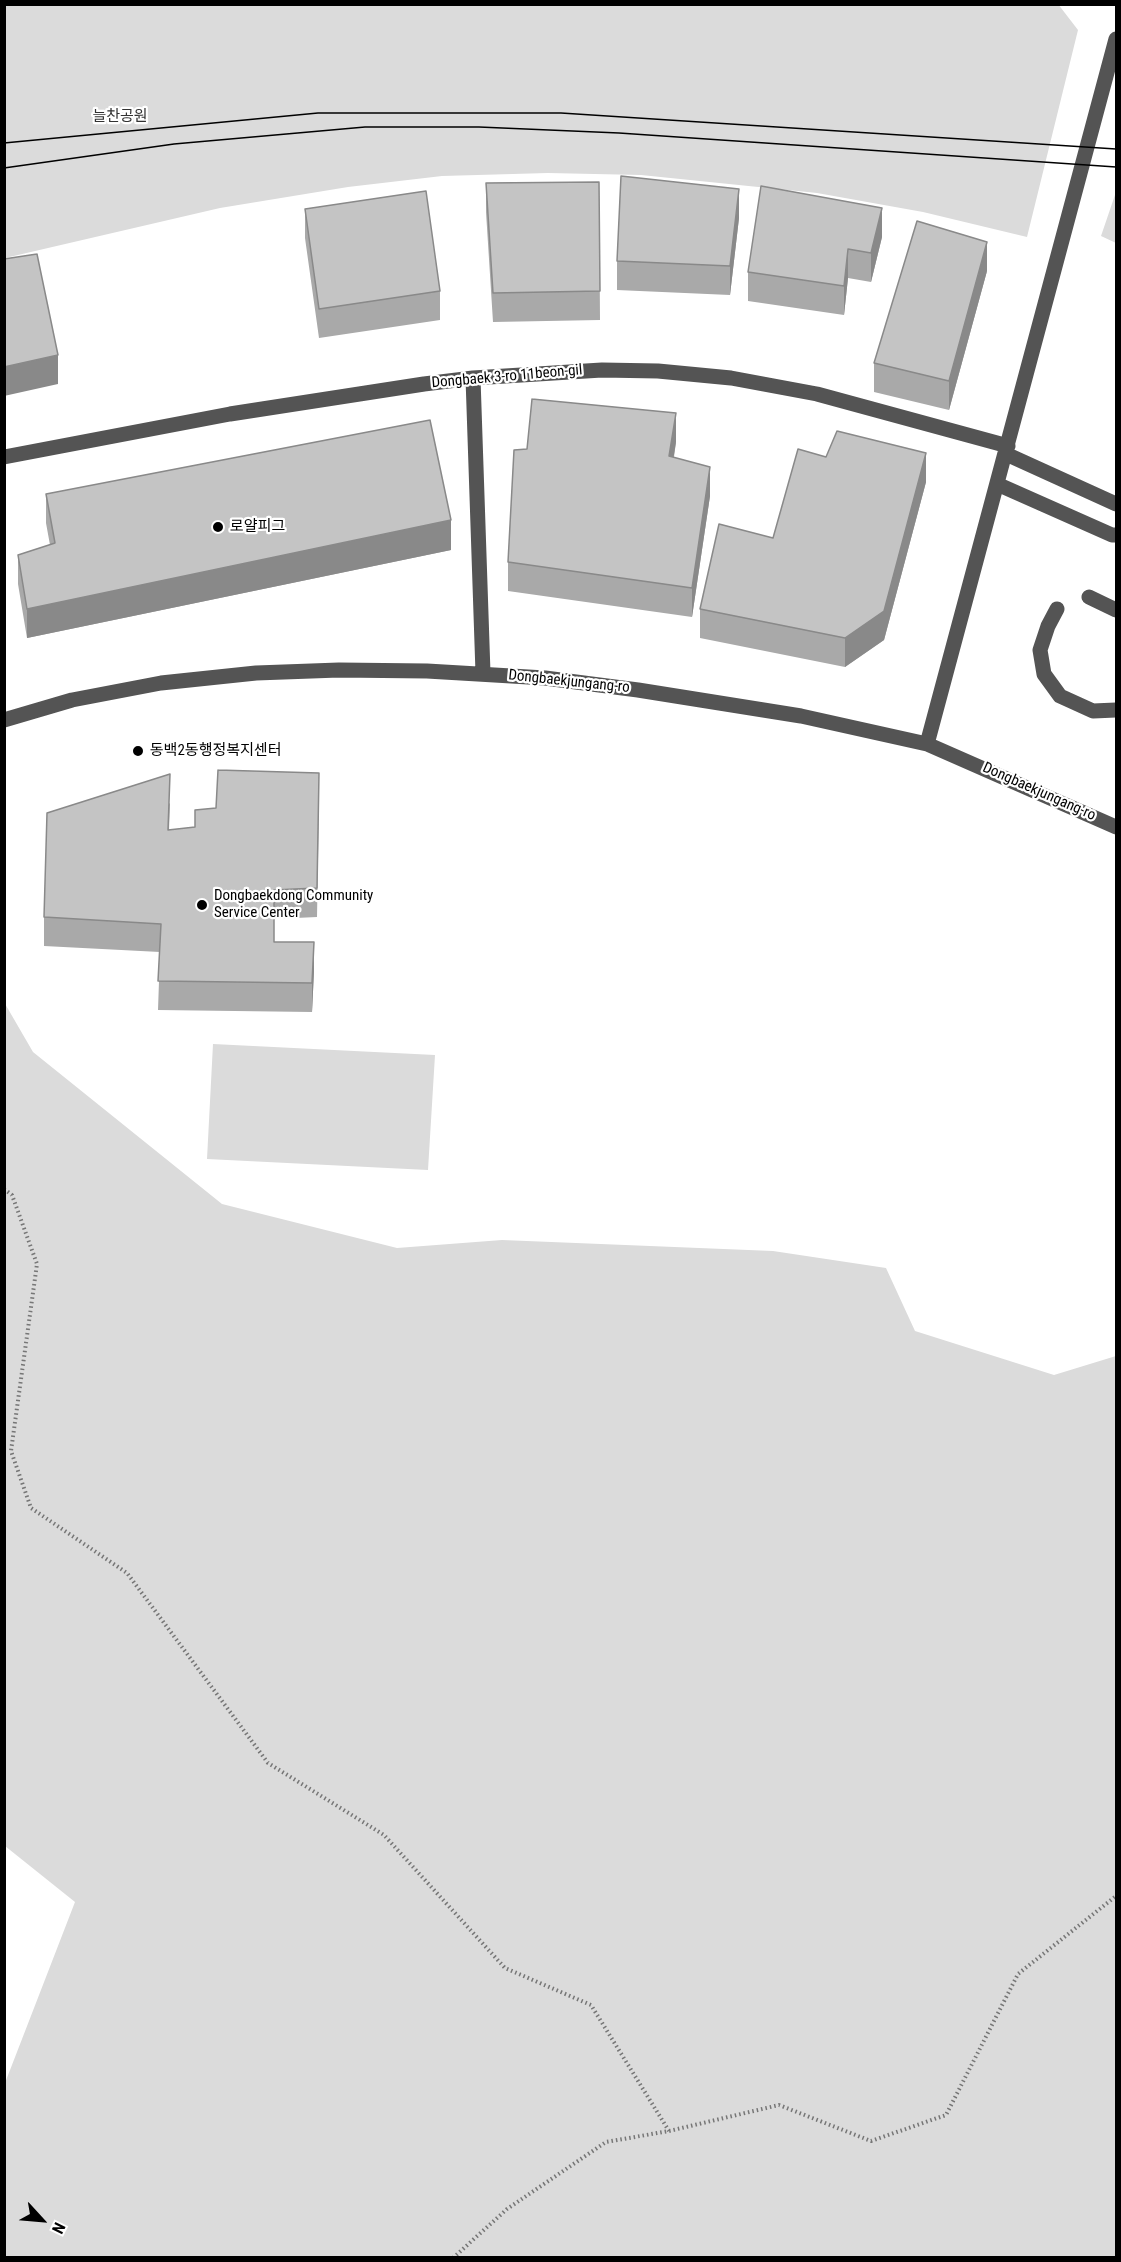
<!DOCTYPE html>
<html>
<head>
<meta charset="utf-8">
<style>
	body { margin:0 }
	#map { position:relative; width:1121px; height:2262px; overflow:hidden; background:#fff; font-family:"Roboto Condensed",sans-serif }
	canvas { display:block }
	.frame { position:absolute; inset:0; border:6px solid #000; pointer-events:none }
	.north { position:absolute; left:12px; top:2190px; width:60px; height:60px; -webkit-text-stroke:4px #fff; paint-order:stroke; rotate:116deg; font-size:16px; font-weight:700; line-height:24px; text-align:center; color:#000 }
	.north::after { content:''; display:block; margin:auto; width:21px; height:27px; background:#000; clip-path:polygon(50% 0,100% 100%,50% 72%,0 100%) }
</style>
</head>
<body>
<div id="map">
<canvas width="1121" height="2262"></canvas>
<div class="frame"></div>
<div class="north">N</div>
</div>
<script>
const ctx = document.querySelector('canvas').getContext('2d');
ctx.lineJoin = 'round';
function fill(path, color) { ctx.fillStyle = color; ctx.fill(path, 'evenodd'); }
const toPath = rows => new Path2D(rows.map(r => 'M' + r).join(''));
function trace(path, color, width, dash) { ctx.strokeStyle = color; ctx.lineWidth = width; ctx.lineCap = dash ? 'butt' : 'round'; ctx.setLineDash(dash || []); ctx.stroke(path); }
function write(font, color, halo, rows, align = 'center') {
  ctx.font = font + ' "Roboto Condensed","Noto Sans KR",sans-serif'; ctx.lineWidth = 4.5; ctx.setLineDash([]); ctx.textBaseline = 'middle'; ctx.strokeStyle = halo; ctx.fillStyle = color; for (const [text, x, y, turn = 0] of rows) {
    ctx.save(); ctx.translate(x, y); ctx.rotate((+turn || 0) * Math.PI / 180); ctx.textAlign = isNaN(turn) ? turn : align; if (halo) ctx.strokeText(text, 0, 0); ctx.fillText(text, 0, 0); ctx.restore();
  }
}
fill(toPath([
	[1058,4,1078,30,1027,237,923,212,817,193,641,175,548,173,442,176,348,187,220,208,5,258,4,5],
	[1116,192,1116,243,1101,236],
	[4,1002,33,1052,222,1204,397,1248,502,1240,773,1251,886,1268,915,1331,1054,1375,1116,1356,1116,2257,5,2257,5,2083,75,1902,5,1846],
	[213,1044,435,1055,428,1170,207,1159]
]), '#dbdbdb');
trace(toPath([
	[4,1189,12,1195,37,1264,11,1451,31,1508,127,1573,268,1763,384,1835,505,1968,591,2005,669,2131],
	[453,2258,507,2209,606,2142,669,2131,779,2105,871,2141,946,2115,1018,1974,1116,1896]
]), '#767676', 4, [1.5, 3]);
trace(toPath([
	[473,378,483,673],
	[1006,454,1116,504],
	[4,457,230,414,424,384,473,378,602,370,658,371,731,378,817,394,1008,446],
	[997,484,1112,535,1116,535],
	[1089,597,1116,610],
	[1057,609,1048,626,1040,650,1044,674,1060,696,1093,711,1116,710],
	[4,720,72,700,161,683,256,673,339,670,427,671,545,678,638,690,801,716,927,744,1116,827],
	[927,744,1116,39]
]), '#545454', 15);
trace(toPath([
	[4,143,318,113,561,113,1116,149],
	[4,168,174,144,365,127,479,127,619,133,1116,167]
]), '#000', 1.5);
fill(toPath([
	[599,182,600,320,493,322,486,212,486,183],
	[305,209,440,291,440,320,319,338,305,238],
	[739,218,730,295,617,290,617,261],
	[882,237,871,282,848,278,844,315,748,301,748,272],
	[987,271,949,410,874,392,874,363],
	[676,442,674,457,710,496,692,617,508,591,508,562],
	[826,457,926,482,884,640,845,667,700,638,700,609,773,538],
	[46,494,451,550,27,638,18,584,18,555,50,545,46,523],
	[319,802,317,917,274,919,274,942,314,971,312,1012,158,1010,160,952,44,946,44,917,170,803,169,830,195,827]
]), '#a9a9a9');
fill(toPath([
	[739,189,739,218,730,295,730,266],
	[882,208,882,237,871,282,871,253],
	[987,242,987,271,949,410,949,381],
	[848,249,848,278,844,315,844,286],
	[58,355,58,384,4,396,4,367],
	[676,413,676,442,669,485,669,456],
	[926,453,926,482,884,640,845,667,845,638],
	[710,467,710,496,692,617,692,588],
	[451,520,451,550,27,638,27,609],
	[314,942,314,971,312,1012,312,983]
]), '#898989');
const building = toPath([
	[621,176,739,189,730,266,617,261,621,176],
	[599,182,600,291,493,293,486,183,599,182],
	[761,186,882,208,871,253,848,249,844,286,748,272,761,186],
	[426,191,440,291,319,309,305,209,426,191],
	[917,221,987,242,949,381,874,363,917,221],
	[37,254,58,355,4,367,4,259,37,254],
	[532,399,676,413,669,456,710,467,692,588,508,562,514,450,527,449,532,399],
	[430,420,451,520,27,609,18,555,55,543,46,494,430,420],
	[837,431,926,453,884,611,845,638,700,609,719,524,773,538,798,449,826,457,837,431],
	[218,770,319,773,317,888,274,890,274,942,314,942,312,983,158,981,161,924,44,917,47,813,170,774,168,830,195,827,195,810,216,808,218,770]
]);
fill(building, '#c4c4c4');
trace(building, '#898989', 1.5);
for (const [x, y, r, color] of [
	[218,527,6,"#000"],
	[138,751,6,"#000"],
	[202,905,6,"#000"]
]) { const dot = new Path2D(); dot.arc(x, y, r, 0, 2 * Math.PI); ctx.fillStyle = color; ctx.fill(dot); trace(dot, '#fff', 2); }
write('15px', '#323232', '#fff', [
	["늘찬공원",120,117]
]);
write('15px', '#000', '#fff', [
	["Dongbaek 3-ro 11beon-gil",507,377,-5],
	["Dongbaekjungang-ro",569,682,6],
	["Dongbaekjungang-ro",1039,792,24]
]);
write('15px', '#000', '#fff', [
	["로얄피그",230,527],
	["동백2동행정복지센터",150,751],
	["Dongbaekdong Community",214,896],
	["Service Center",214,913]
], 'left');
</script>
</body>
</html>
